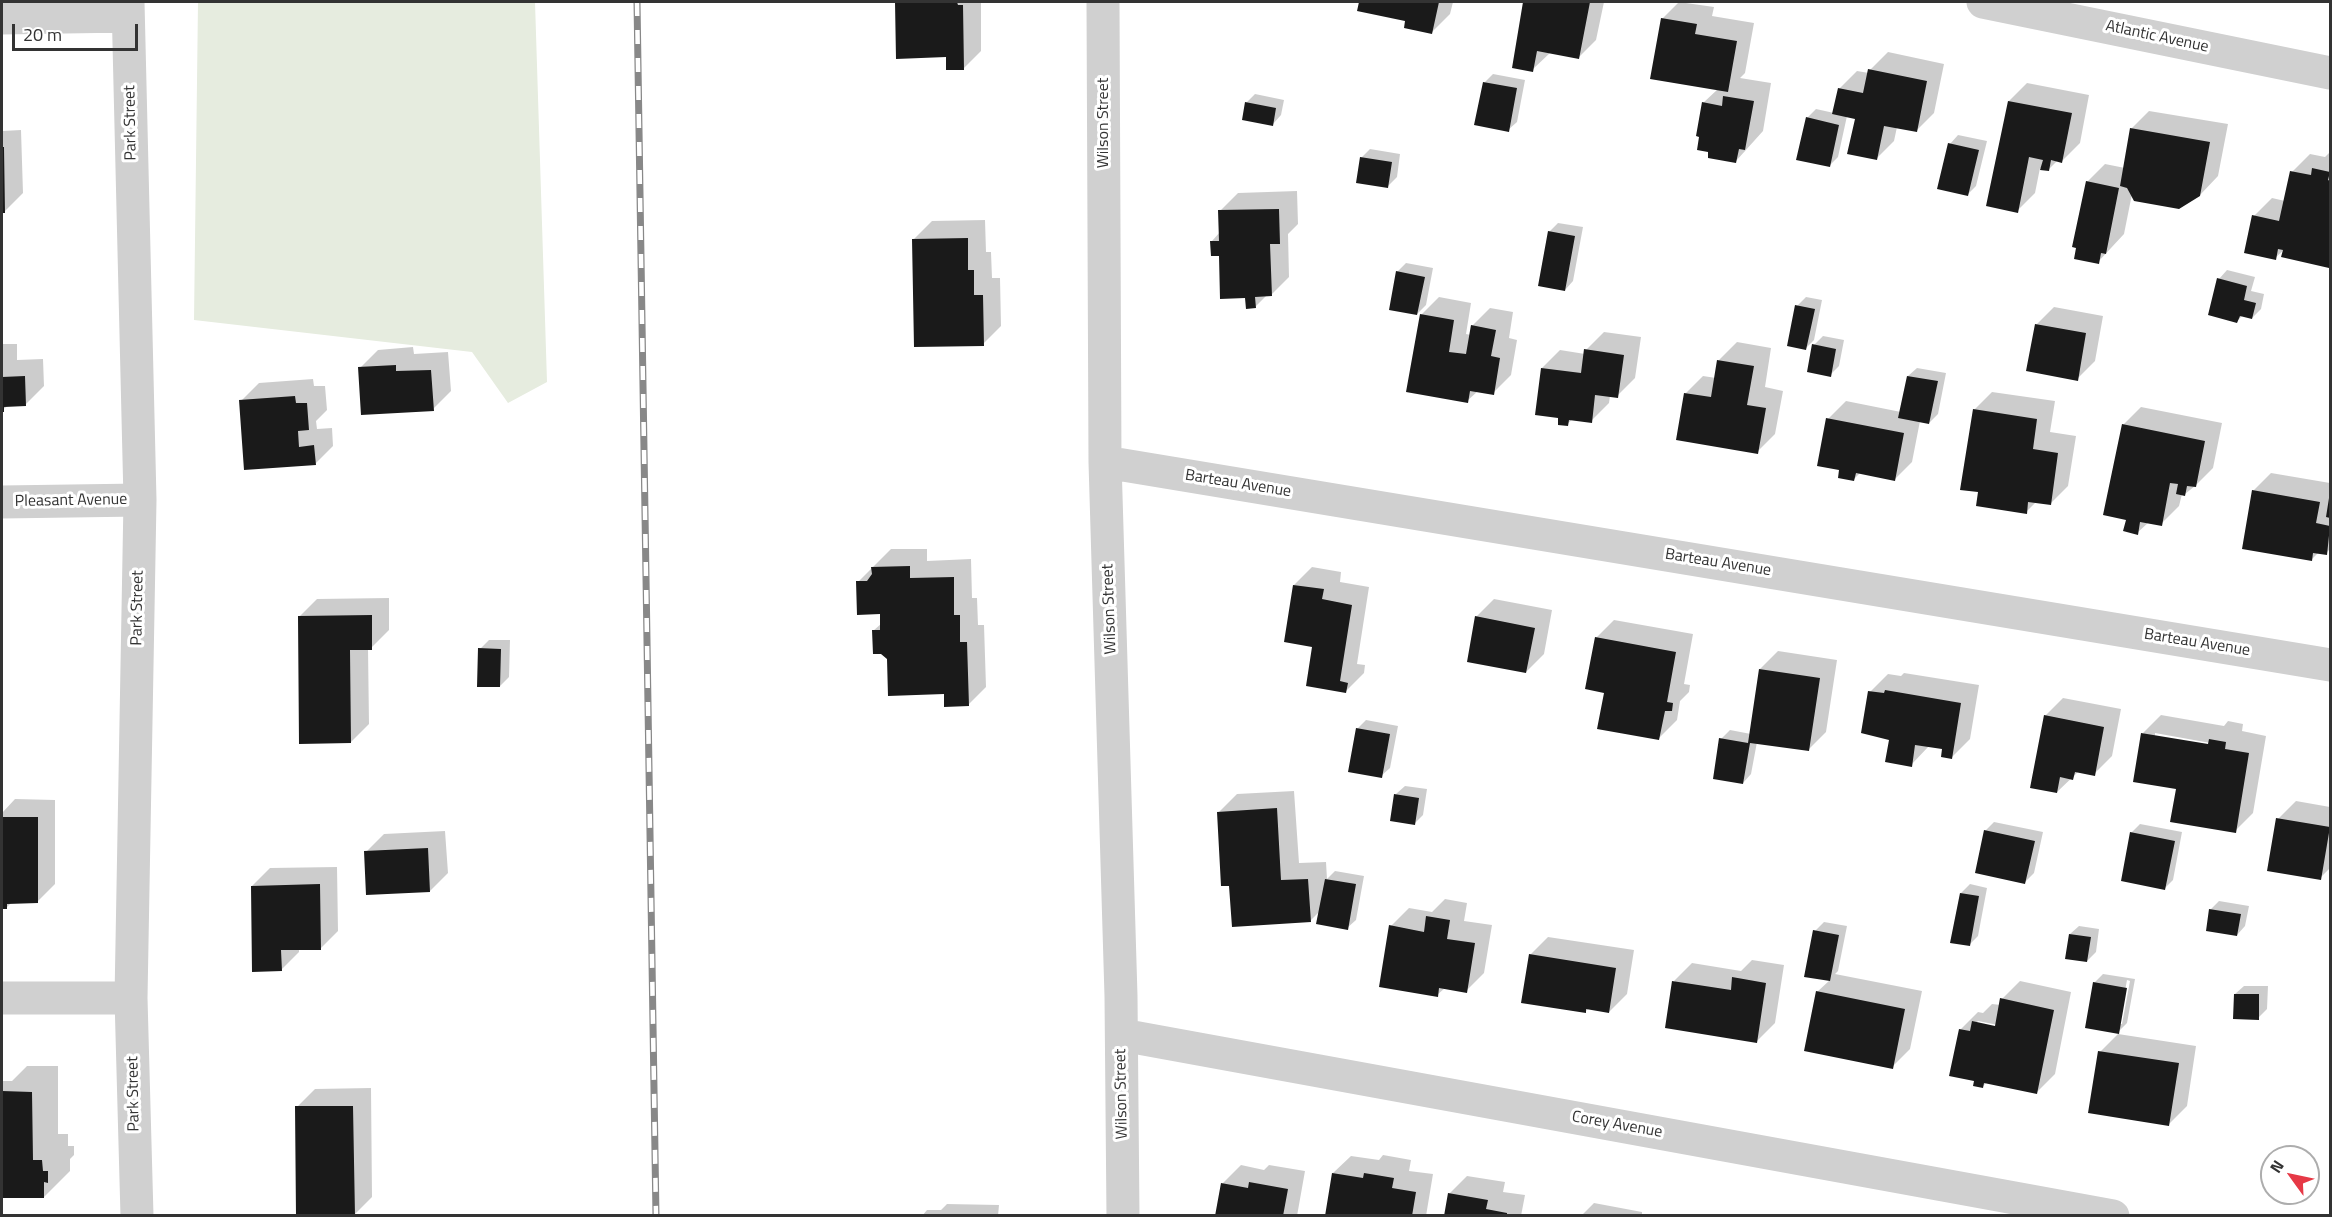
<!DOCTYPE html>
<html>
<head>
<meta charset="utf-8">
<style>
	body { margin:0 }
	#map { position:relative; width:2332px; height:1217px; overflow:hidden; background:#fff; font-family:"Titillium Web",sans-serif }
	canvas { display:block }
	.frame { position:absolute; inset:0; border:3px solid #333; pointer-events:none }
	.north { position:absolute; left:2260px; top:1145px; width:60px; height:60px; box-sizing:border-box; background:#fff; border:2px solid #adadad; border-radius:50%; rotate:303deg; font-size:16px; font-weight:700; line-height:24px; text-align:center; color:#333 }
	.north::after { content:''; display:block; margin:auto; width:21px; height:27px; background:#e63946; clip-path:polygon(50% 0,100% 100%,50% 72%,0 100%) }
	.scale { position:absolute; left:12px; top:24px; width:126px; height:27px; box-sizing:border-box; border:3px solid #333; border-top:0; padding-left:8px; font-size:18px; line-height:21px; white-space:nowrap; color:#333; -webkit-text-stroke:4px #fff; paint-order:stroke }
</style>
</head>
<body>
<div id="map">
<canvas width="2332" height="1217"></canvas>
<div class="frame"></div>
<div class="north">N</div>
<div class="scale">20 m</div>
</div>
<script>
const ctx = document.querySelector('canvas').getContext('2d');
ctx.lineJoin = 'round';
function fill(path, color) { ctx.fillStyle = color; ctx.fill(path, 'evenodd'); }
const toPath = rows => new Path2D(rows.map(r => 'M' + r).join(''));
function trace(path, color, width, dash) { ctx.strokeStyle = color; ctx.lineWidth = width; ctx.lineCap = dash ? 'butt' : 'round'; ctx.setLineDash(dash || []); ctx.stroke(path); }
function write(font, color, halo, rows, align = 'center') {
  ctx.font = font + ' "Titillium Web",sans-serif'; ctx.lineWidth = 6; ctx.setLineDash([]); ctx.textBaseline = 'middle'; ctx.strokeStyle = halo; ctx.fillStyle = color; for (const [text, x, y, turn = 0] of rows) {
    ctx.save(); ctx.translate(x, y); ctx.rotate((+turn || 0) * Math.PI / 180); ctx.textAlign = isNaN(turn) ? turn : align; if (halo) ctx.strokeText(text, 0, 0); ctx.fillText(text, 0, 0); ctx.restore();
  }
}
fill(toPath([
	[198,2,535,2,547,382,508,403,472,352,194,320]
]), '#e6ecdf');
fill(toPath([
	[896,2,981,2,981,51,963,69,947,56,897,57],
	[1361,2,1453,2,1450,14,1432,32,1407,20,1359,9],
	[1525,2,1604,2,1596,40,1578,58,1551,52,1532,70,1514,67],
	[1679,2,1714,7,1712,16,1754,23,1745,73,1740,78,1771,83,1763,131,1736,161,1703,103,1718,89,1662,19],
	[1888,52,1944,64,1934,113,1916,131,1897,127,1894,141,1876,159,1857,118,1847,116,1838,157,1829,166,1807,118,1816,109,1834,113,1839,89,1857,71,1869,73,1870,70],
	[1493,74,1525,80,1517,122,1508,130,1485,82],
	[2027,83,2089,95,2080,143,2062,161,2058,160,2049,169,2040,168,2035,193,2017,211,2009,101],
	[1255,94,1284,100,1281,115,1273,124,1246,103],
	[2149,111,2228,124,2218,176,2200,195,2132,194,2124,234,2098,262,2087,182,2105,164,2125,168,2131,129],
	[21,130,23,193,5,211,2,211,2,131],
	[1958,135,1987,141,1976,186,1967,195,1950,144],
	[1370,149,1400,154,1397,177,1388,186,1361,158],
	[2330,152,2330,265,2329,266,2285,249,2275,258,2254,216,2272,198,2285,201,2292,172,2310,154,2325,157],
	[1297,191,1298,224,1288,234,1289,277,1271,295,1267,295,1255,307,1212,241,1220,232,1220,211,1238,193],
	[985,220,986,252,991,252,992,278,1000,278,1001,326,983,344,914,239,932,221],
	[1558,223,1583,227,1573,281,1565,290,1549,232],
	[1406,263,1433,268,1426,305,1417,314,1397,272],
	[2227,270,2255,277,2251,291,2264,294,2261,309,2252,318,2243,315,2237,321,2219,279],
	[1439,297,1471,303,1466,334,1471,335,1472,326,1490,308,1513,312,1509,338,1517,340,1511,375,1493,393,1478,391,1467,401,1421,315],
	[1806,297,1822,300,1814,340,1805,349,1797,306],
	[2054,307,2103,316,2095,361,2077,379,2036,325],
	[1604,332,1641,337,1635,378,1617,396,1610,396,1609,403,1591,421,1573,419,1567,424,1560,416,1542,368,1560,350,1585,354,1586,350],
	[1823,336,1844,340,1839,366,1830,375,1814,345],
	[1737,342,1771,348,1765,387,1783,391,1775,434,1757,452,1685,394,1703,376,1716,378,1719,360],
	[2,344,17,344,17,360,43,359,44,386,26,404,9,405,2,410],
	[413,347,414,354,448,352,451,391,433,409,360,368,378,350],
	[1917,368,1946,373,1938,414,1929,423,1920,421,1912,462,1894,480,1860,473,1853,480,1841,469,1828,419,1846,401,1901,412,1908,376],
	[313,379,314,386,325,386,327,410,316,421,317,429,332,428,333,446,315,464,241,401,259,383],
	[1992,392,2055,401,2050,432,2076,436,2068,486,2050,504,2036,502,2026,512,1980,491,1974,410],
	[2141,407,2222,423,2213,468,2195,486,2185,494,2182,494,2179,506,2161,524,2149,522,2137,533,2127,519,2123,425],
	[2271,473,2330,483,2330,549,2326,553,2319,552,2312,559,2253,491],
	[891,549,927,549,927,561,971,559,972,598,977,598,978,625,984,625,986,687,968,705,888,658,873,631,882,623,881,613,858,582],
	[1312,567,1341,572,1340,582,1369,587,1357,664,1365,665,1364,673,1346,691,1314,645,1294,585],
	[389,598,389,630,371,648,368,648,369,724,351,742,299,617,317,599],
	[1494,599,1552,610,1544,654,1526,672,1476,617],
	[1614,620,1693,634,1684,684,1690,685,1689,692,1680,701,1677,720,1659,738,1606,691,1596,638],
	[489,640,510,640,509,677,500,686,480,649],
	[1778,651,1837,660,1826,732,1808,750,1757,742,1751,774,1743,783,1721,739,1730,730,1751,734,1760,669],
	[1904,673,1979,685,1970,739,1952,757,1944,748,1929,746,1911,765,1891,739,1870,692,1888,674,1901,676],
	[2063,698,2121,709,2112,756,2094,774,2079,771,2057,792,2045,716],
	[2161,715,2224,726,2228,721,2243,724,2242,731,2266,736,2253,813,2235,831,2143,733],
	[2155,733,2216,744,2215,747,2155,736],
	[1366,720,1398,726,1390,768,1381,776,1357,729],
	[1405,786,1427,789,1423,815,1415,823,1396,794],
	[1294,791,1299,863,1326,862,1327,879,1335,871,1364,876,1356,920,1347,928,1320,911,1310,921,1231,884,1219,812,1237,794],
	[15,799,55,800,55,884,37,902,12,902,7,907,2,907,2,813],
	[2296,801,2330,807,2330,868,2320,878,2278,819],
	[1994,822,2043,832,2034,873,2025,882,1985,831],
	[2140,824,2182,832,2173,880,2165,888,2131,833],
	[445,831,448,873,430,891,366,852,384,834],
	[337,867,338,931,320,949,299,949,299,952,281,970,252,886,270,868],
	[1970,884,1987,888,1978,936,1969,945,1961,893],
	[1445,899,1467,903,1464,921,1492,925,1484,973,1466,991,1445,988,1437,995,1391,926,1409,908,1432,912],
	[2219,901,2249,906,2245,926,2237,935,2210,910],
	[1824,922,1847,926,1838,971,1835,974,1922,991,1910,1049,1892,1067,1817,992,1830,980,1815,931],
	[2079,926,2099,929,2096,952,2087,961,2070,934],
	[1548,937,1634,950,1627,994,1609,1012,1589,1008,1585,1012,1530,955],
	[1752,960,1784,965,1775,1023,1757,1041,1674,981,1692,963,1741,971],
	[2103,974,2135,979,2127,1023,2118,1032,2094,983],
	[2127,980,2130,981,2122,1024,2119,1024],
	[2020,981,2071,992,2055,1074,2037,1092,1987,1082,1982,1087,1976,1080,1960,1030,1978,1012,1983,1013,1992,1004,2001,1005,2002,999],
	[1978,1021,2003,1026,2002,1029,1976,1023],
	[2244,986,2268,986,2267,1009,2258,1018,2235,994],
	[2118,1034,2196,1046,2187,1106,2169,1124,2100,1052],
	[27,1066,58,1066,58,1134,68,1134,68,1146,74,1146,74,1155,70,1159,70,1171,44,1197,2,1197,2,1081,12,1081],
	[371,1088,372,1197,354,1215,297,1107,315,1089],
	[1383,1155,1411,1160,1409,1171,1433,1174,1426,1216,1327,1216,1333,1173,1351,1156,1379,1160],
	[1241,1165,1264,1170,1269,1165,1305,1171,1297,1216,1217,1216,1223,1183],
	[1467,1176,1505,1182,1503,1192,1525,1195,1521,1216,1445,1216,1449,1194],
	[1594,1203,1642,1212,1642,1216,1581,1216],
	[947,1204,999,1205,998,1216,922,1216,927,1210,941,1210]
]), '#0003');
fill(toPath([
	[895,2,957,2,958,5,963,5,964,70,946,70,946,57,896,59],
	[1359,2,1439,2,1432,34,1404,28,1405,21,1357,11],
	[1523,2,1590,2,1579,59,1537,51,1533,72,1512,68],
	[1661,18,1697,24,1695,34,1737,41,1728,92,1650,79],
	[1868,69,1927,81,1917,132,1884,126,1877,160,1847,154,1855,119,1832,114,1838,88,1863,93],
	[1483,82,1517,88,1509,132,1474,125],
	[1723,96,1754,101,1745,150,1739,149,1736,163,1708,158,1708,152,1697,150,1699,137,1696,136,1702,102,1722,106],
	[2008,101,2072,113,2062,163,2051,160,2049,171,2040,170,2043,160,2029,157,2018,213,1986,206],
	[1245,102,1276,108,1273,126,1242,120],
	[1806,117,1839,125,1830,167,1796,160],
	[2130,128,2210,142,2200,196,2179,209,2134,201,2127,188,2120,186],
	[1948,143,1979,150,1968,196,1937,189],
	[2,147,4,147,5,213,2,213],
	[1360,157,1392,162,1388,188,1356,183],
	[2312,168,2330,172,2328,180,2330,181,2329,268,2281,257,2283,250,2278,249,2276,260,2244,253,2252,215,2279,221,2290,171,2311,175],
	[2086,181,2119,188,2106,254,2101,253,2099,264,2074,259,2076,248,2072,247],
	[1279,209,1280,244,1270,244,1272,296,1255,297,1256,308,1246,309,1245,298,1220,299,1219,256,1211,256,1210,241,1219,241,1218,210],
	[1548,231,1575,236,1565,291,1538,286],
	[968,238,968,270,974,270,974,295,983,295,984,346,914,347,912,239],
	[1396,271,1425,277,1417,315,1389,310],
	[2217,278,2247,286,2244,300,2256,303,2252,319,2240,316,2237,323,2208,315],
	[1795,305,1815,309,1806,350,1787,346],
	[1420,314,1454,320,1449,352,1466,354,1471,325,1496,330,1491,356,1500,358,1494,395,1470,391,1468,403,1406,392],
	[2035,324,2086,333,2078,381,2026,371],
	[1812,344,1836,349,1831,377,1807,372],
	[1584,349,1624,355,1618,398,1595,395,1592,423,1569,420,1568,426,1558,425,1558,418,1535,415,1541,368,1581,373],
	[1717,360,1754,366,1747,405,1766,408,1758,454,1676,440,1684,393,1711,397],
	[396,365,396,371,431,370,434,411,361,415,358,367],
	[25,376,26,406,4,407,4,412,2,412,2,377],
	[1907,376,1938,381,1929,424,1898,418],
	[295,396,296,403,307,403,309,430,298,431,299,447,314,445,316,465,244,470,239,400],
	[1973,409,2037,419,2033,449,2058,453,2051,505,2028,502,2027,514,1976,506,1978,492,1960,490],
	[1826,418,1904,433,1895,481,1856,473,1854,481,1838,478,1839,470,1817,466],
	[2122,424,2205,441,2196,487,2187,486,2185,496,2176,494,2178,484,2170,483,2162,526,2140,522,2138,535,2123,531,2126,520,2103,515],
	[2252,490,2320,502,2316,523,2330,526,2327,555,2313,553,2312,561,2242,549],
	[2329,498,2330,498,2330,518,2326,517],
	[910,566,910,578,954,577,954,615,960,615,960,642,967,642,969,706,944,707,944,694,888,696,887,659,881,654,873,654,872,630,880,630,880,614,857,615,856,581,867,581,872,574,871,567],
	[1293,585,1324,589,1322,599,1352,605,1340,681,1348,683,1346,693,1306,686,1312,647,1284,642],
	[372,615,372,650,350,650,351,743,299,744,298,616],
	[1475,616,1535,628,1526,673,1467,662],
	[1595,637,1676,652,1667,702,1673,703,1672,711,1665,711,1659,740,1597,729,1604,693,1585,689],
	[478,648,501,649,500,687,477,687],
	[1759,669,1820,678,1809,751,1750,743,1743,784,1713,779,1719,738,1748,743],
	[1885,690,1961,703,1952,759,1941,757,1942,749,1915,745,1912,767,1885,762,1889,740,1861,733,1868,691,1884,693],
	[2044,715,2104,727,2095,776,2075,772,2073,780,2060,777,2057,793,2030,788],
	[1356,728,1390,734,1382,778,1348,772],
	[2141,733,2208,744,2209,739,2226,742,2225,749,2249,753,2236,833,2170,822,2176,789,2133,782],
	[1394,794,1419,798,1415,825,1390,821],
	[1277,808,1281,880,1308,879,1311,922,1232,927,1229,886,1221,886,1217,812],
	[2,817,38,817,38,903,7,904,7,909,2,909],
	[2276,818,2330,827,2321,880,2267,871],
	[1984,830,2035,841,2025,884,1975,873],
	[2130,832,2175,841,2165,890,2121,881],
	[428,848,430,892,366,895,364,851],
	[1325,879,1356,884,1348,930,1316,924],
	[320,884,321,950,281,950,282,971,252,972,251,886],
	[1960,893,1979,896,1970,946,1950,943],
	[2209,909,2241,914,2237,936,2206,931],
	[1426,916,1450,920,1447,939,1475,943,1467,993,1439,988,1438,997,1379,987,1389,925,1424,932],
	[1813,930,1839,935,1830,981,1804,977],
	[2069,934,2091,937,2087,962,2065,959],
	[1529,954,1616,968,1609,1013,1586,1009,1586,1013,1521,1003],
	[1732,977,1766,983,1757,1043,1665,1028,1672,981,1731,990],
	[2093,982,2127,988,2119,1034,2085,1028],
	[1816,991,1905,1009,1893,1069,1804,1051],
	[2234,994,2259,994,2259,1020,2233,1019],
	[2000,998,2054,1010,2037,1094,1984,1083,1983,1088,1973,1086,1974,1081,1949,1076,1959,1029,1970,1031,1972,1021,1995,1026],
	[2098,1051,2179,1063,2169,1126,2088,1113],
	[2,1091,32,1092,33,1160,42,1160,43,1171,48,1171,48,1183,44,1182,44,1198,2,1198],
	[295,1106,353,1106,355,1216,296,1216],
	[1332,1173,1363,1178,1364,1173,1394,1178,1392,1188,1416,1192,1412,1216,1325,1216],
	[1249,1182,1288,1189,1283,1216,1215,1216,1221,1183,1248,1188],
	[1448,1193,1488,1200,1486,1209,1507,1213,1507,1216,1444,1216]
]), '#1a1a1a');
trace(toPath([
	[128,2,140,500,131,998,137,1216],
	[1103,2,1105,462,1121,996,1123,1216],
	[2,18,128,16],
	[1105,462,2330,665],
	[2,502,140,500],
	[2,998,131,998],
	[1122,1035,2113,1216]
]), '#d0d0d0', 33);
trace(toPath([
	[1983,2,2330,73]
]), '#d0d0d0', 33);
const rail = toPath([
	[637,2,656,1216]
]);
trace(rail, '#888', 7);
trace(rail, '#fff', 4.5, [14]);
write('16px', '#333', '#fff', [
	["Atlantic Avenue",2157,37,12],
	["Park Street",131,123,-91],
	["Wilson Street",1104,123,-90],
	["Barteau Avenue",1238,484,9],
	["Pleasant Avenue",71,501,-1],
	["Barteau Avenue",1718,563,9],
	["Park Street",138,608,-89],
	["Wilson Street",1110,609,-92],
	["Barteau Avenue",2197,643,9],
	["Park Street",134,1094,-91],
	["Wilson Street",1122,1094,-91],
	["Corey Avenue",1617,1125,10]
]);
</script>
</body>
</html>
